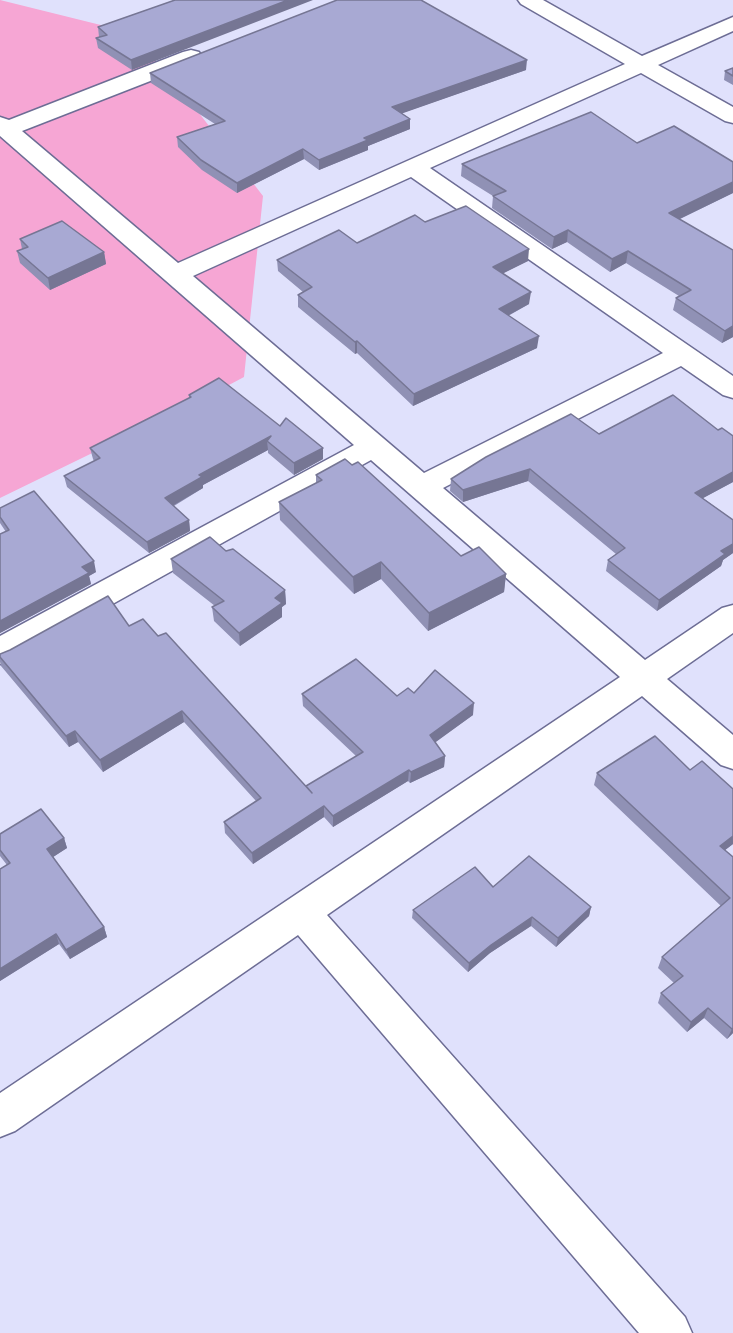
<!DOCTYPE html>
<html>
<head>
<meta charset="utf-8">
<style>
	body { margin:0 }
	canvas { display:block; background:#e0e1fc }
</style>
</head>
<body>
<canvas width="733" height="1333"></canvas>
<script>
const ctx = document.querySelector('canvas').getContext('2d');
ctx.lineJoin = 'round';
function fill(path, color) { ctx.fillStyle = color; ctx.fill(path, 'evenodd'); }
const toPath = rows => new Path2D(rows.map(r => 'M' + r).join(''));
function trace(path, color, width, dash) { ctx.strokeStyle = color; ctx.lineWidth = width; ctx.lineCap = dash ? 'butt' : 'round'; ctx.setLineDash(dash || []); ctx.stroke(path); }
fill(toPath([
	[0,0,137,34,151,57,172,78,263,196,244,377,197,402,0,498]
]), '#f6a6d4');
const minor = toPath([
	[518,0,543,0,642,56,733,17,733,31,658,65,733,107,733,123,725,121,641,73,430,168,733,376,733,398,723,395,681,366,443,488,645,660,722,608,733,605,733,633,667,679,733,735,733,769,721,765,642,696,327,915,685,1317,692,1333,639,1333,298,935,15,1131,0,1137,0,1093,620,677,371,460,12,660,0,664,0,636,354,445,0,136,0,117,9,120,183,52,191,50,199,52,202,57,199,62,22,131,178,263,625,64,521,4,518,0],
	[411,177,663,353,424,473,193,276,411,177]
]);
trace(minor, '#6d6d95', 3);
fill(minor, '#fff');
fill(toPath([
	[175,0,132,70,98,48,96,38,99,37,98,27],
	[733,68,733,85,724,80,725,71],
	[526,70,402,113,410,119,410,129,368,146,368,150,319,170,304,159,237,193,202,170,178,147,177,137,215,124,151,83,150,73],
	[637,143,733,162,733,193,680,219,733,337,722,343,673,310,676,298,679,296,626,263,610,272,567,242,552,249,492,208,493,196,461,176,462,164],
	[425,222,528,261,503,273,529,304,508,316,537,348,413,406,357,353,355,354,298,307,298,295,303,292,278,271,277,260,357,243],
	[20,239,104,252,106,264,50,290,20,263,17,251,22,249],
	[189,395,280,426,323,448,323,459,294,475,268,453,268,450,203,485,203,488,174,506,189,520,190,531,149,553,67,487,64,476,94,461,93,459,90,448,189,398],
	[718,430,733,436,733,482,703,498,733,520,733,553,723,560,721,566,657,611,606,571,608,560,616,554,528,481,463,502,450,491,451,479,599,434],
	[316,475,461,556,506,574,504,592,428,631,381,579,354,594,280,520,279,502,316,483],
	[0,508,96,572,89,576,91,584,0,633,0,534,6,532,0,523],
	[226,551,285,590,286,604,282,607,282,617,240,646,214,621,212,607,215,606,173,573,171,559],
	[129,626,158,636,306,786,356,756,303,706,302,694,397,696,414,693,473,715,435,742,445,756,444,767,410,783,408,781,333,827,324,817,253,864,225,833,224,822,256,801,184,722,103,772,78,742,69,747,1,666,0,662,0,654],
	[690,770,733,844,725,850,733,857,733,1033,727,1039,704,1018,687,1032,658,1003,661,993,674,983,658,968,662,957,721,906,594,785,597,773],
	[0,834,64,838,67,848,53,857,104,927,107,937,70,959,59,944,0,981,0,869,7,865,0,856],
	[591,907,589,916,556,947,531,926,490,953,468,972,412,918,413,910]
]), '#9091b5');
fill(toPath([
	[288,0,313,0,132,70,131,60],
	[527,60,526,70,392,117,392,107],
	[410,119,410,129,368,146,368,150,319,170,319,160,364,138],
	[303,149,304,159,237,193,237,183],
	[733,182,733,193,667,225,669,213],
	[568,230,567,242,552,249,554,237],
	[529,249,528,261,492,279,493,267],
	[628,251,626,263,610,272,612,259],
	[104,252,106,264,50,290,48,278],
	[531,292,529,304,498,321,499,309],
	[733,326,733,337,722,343,725,331],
	[539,336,537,348,413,406,414,394],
	[357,341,357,353,355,354,355,342],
	[271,436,267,441,268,450,203,485,203,488,167,509,165,498,199,475],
	[323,448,323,459,294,475,294,463],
	[530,469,528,481,463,502,463,490],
	[733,472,733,482,692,504,695,493],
	[189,520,190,531,149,553,147,542],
	[733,544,733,553,723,560,721,566,657,611,659,600,721,551],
	[94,561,96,572,89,576,91,584,0,633,0,621,82,567],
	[381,562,381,579,354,594,353,577],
	[506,574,504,592,428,631,429,613],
	[285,590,286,604,282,607,282,617,240,646,239,633,275,598],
	[474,703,473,715,429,747,430,735],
	[182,711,184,722,103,772,100,760],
	[75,731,78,742,69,747,66,736],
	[445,756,444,767,410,783,411,772],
	[409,770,408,781,333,827,333,816],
	[324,806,324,817,253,864,252,853],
	[733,836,733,844,716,857,720,846],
	[64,838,67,848,50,859,47,849],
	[591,907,589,916,556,947,558,938],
	[532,917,531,926,490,953,468,972,469,963,491,945],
	[104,927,107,937,70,959,66,950],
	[56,934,59,944,0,981,0,969],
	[708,1008,704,1018,687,1032,691,1022],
	[733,1028,733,1033,727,1039,732,1029]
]), '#767694');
const building = toPath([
	[175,0,288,0,131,60,96,38,107,35,98,27,175,0],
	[337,0,421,0,527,60,392,107,410,119,364,138,368,140,319,160,303,149,237,183,201,160,177,137,225,121,150,73,337,0],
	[733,68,733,76,725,71,733,68],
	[591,112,637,143,674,126,733,162,733,182,669,213,733,250,733,326,725,331,676,298,691,290,628,251,612,259,568,230,554,237,493,196,506,191,462,164,591,112],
	[466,206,529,249,493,267,531,292,499,309,539,336,414,394,357,341,355,342,298,295,312,287,277,260,339,230,357,243,415,215,425,222,466,206],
	[62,221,104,252,48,278,17,251,28,247,20,239,62,221],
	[219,378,280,426,286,418,323,448,294,463,267,441,271,436,199,475,202,477,165,498,189,520,147,542,64,476,100,458,90,448,191,397,189,395,219,378],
	[673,395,718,430,722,428,733,436,733,472,695,493,733,520,733,544,721,551,725,554,659,600,608,560,625,548,530,469,463,490,451,479,486,457,571,414,599,434,673,395],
	[345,459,352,465,358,462,461,556,479,547,506,574,429,613,381,562,353,577,279,502,322,480,316,475,345,459],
	[34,491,94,561,82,567,89,573,0,621,0,534,9,530,0,517,0,508,34,491],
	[210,537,226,551,233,549,285,590,275,598,282,603,239,633,212,607,224,601,171,559,210,537],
	[108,596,129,626,143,619,158,636,166,633,312,793,306,786,363,752,302,694,356,659,397,696,408,688,414,693,435,670,474,703,430,735,445,756,411,772,409,770,333,816,324,806,252,853,224,822,261,798,182,711,100,760,75,731,66,736,0,657,0,654,10,650,108,596],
	[655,736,690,770,702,761,733,789,733,836,720,846,733,857,733,1028,732,1029,708,1008,691,1022,661,993,683,976,662,957,730,898,597,773,655,736],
	[41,809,64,838,47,849,104,927,66,950,56,934,0,969,0,869,10,863,0,850,0,834,41,809],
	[529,856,591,907,558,938,532,917,491,945,469,963,413,910,475,867,493,887,529,856]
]);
fill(building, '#a8a9d3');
trace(building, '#767694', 1.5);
</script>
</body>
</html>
